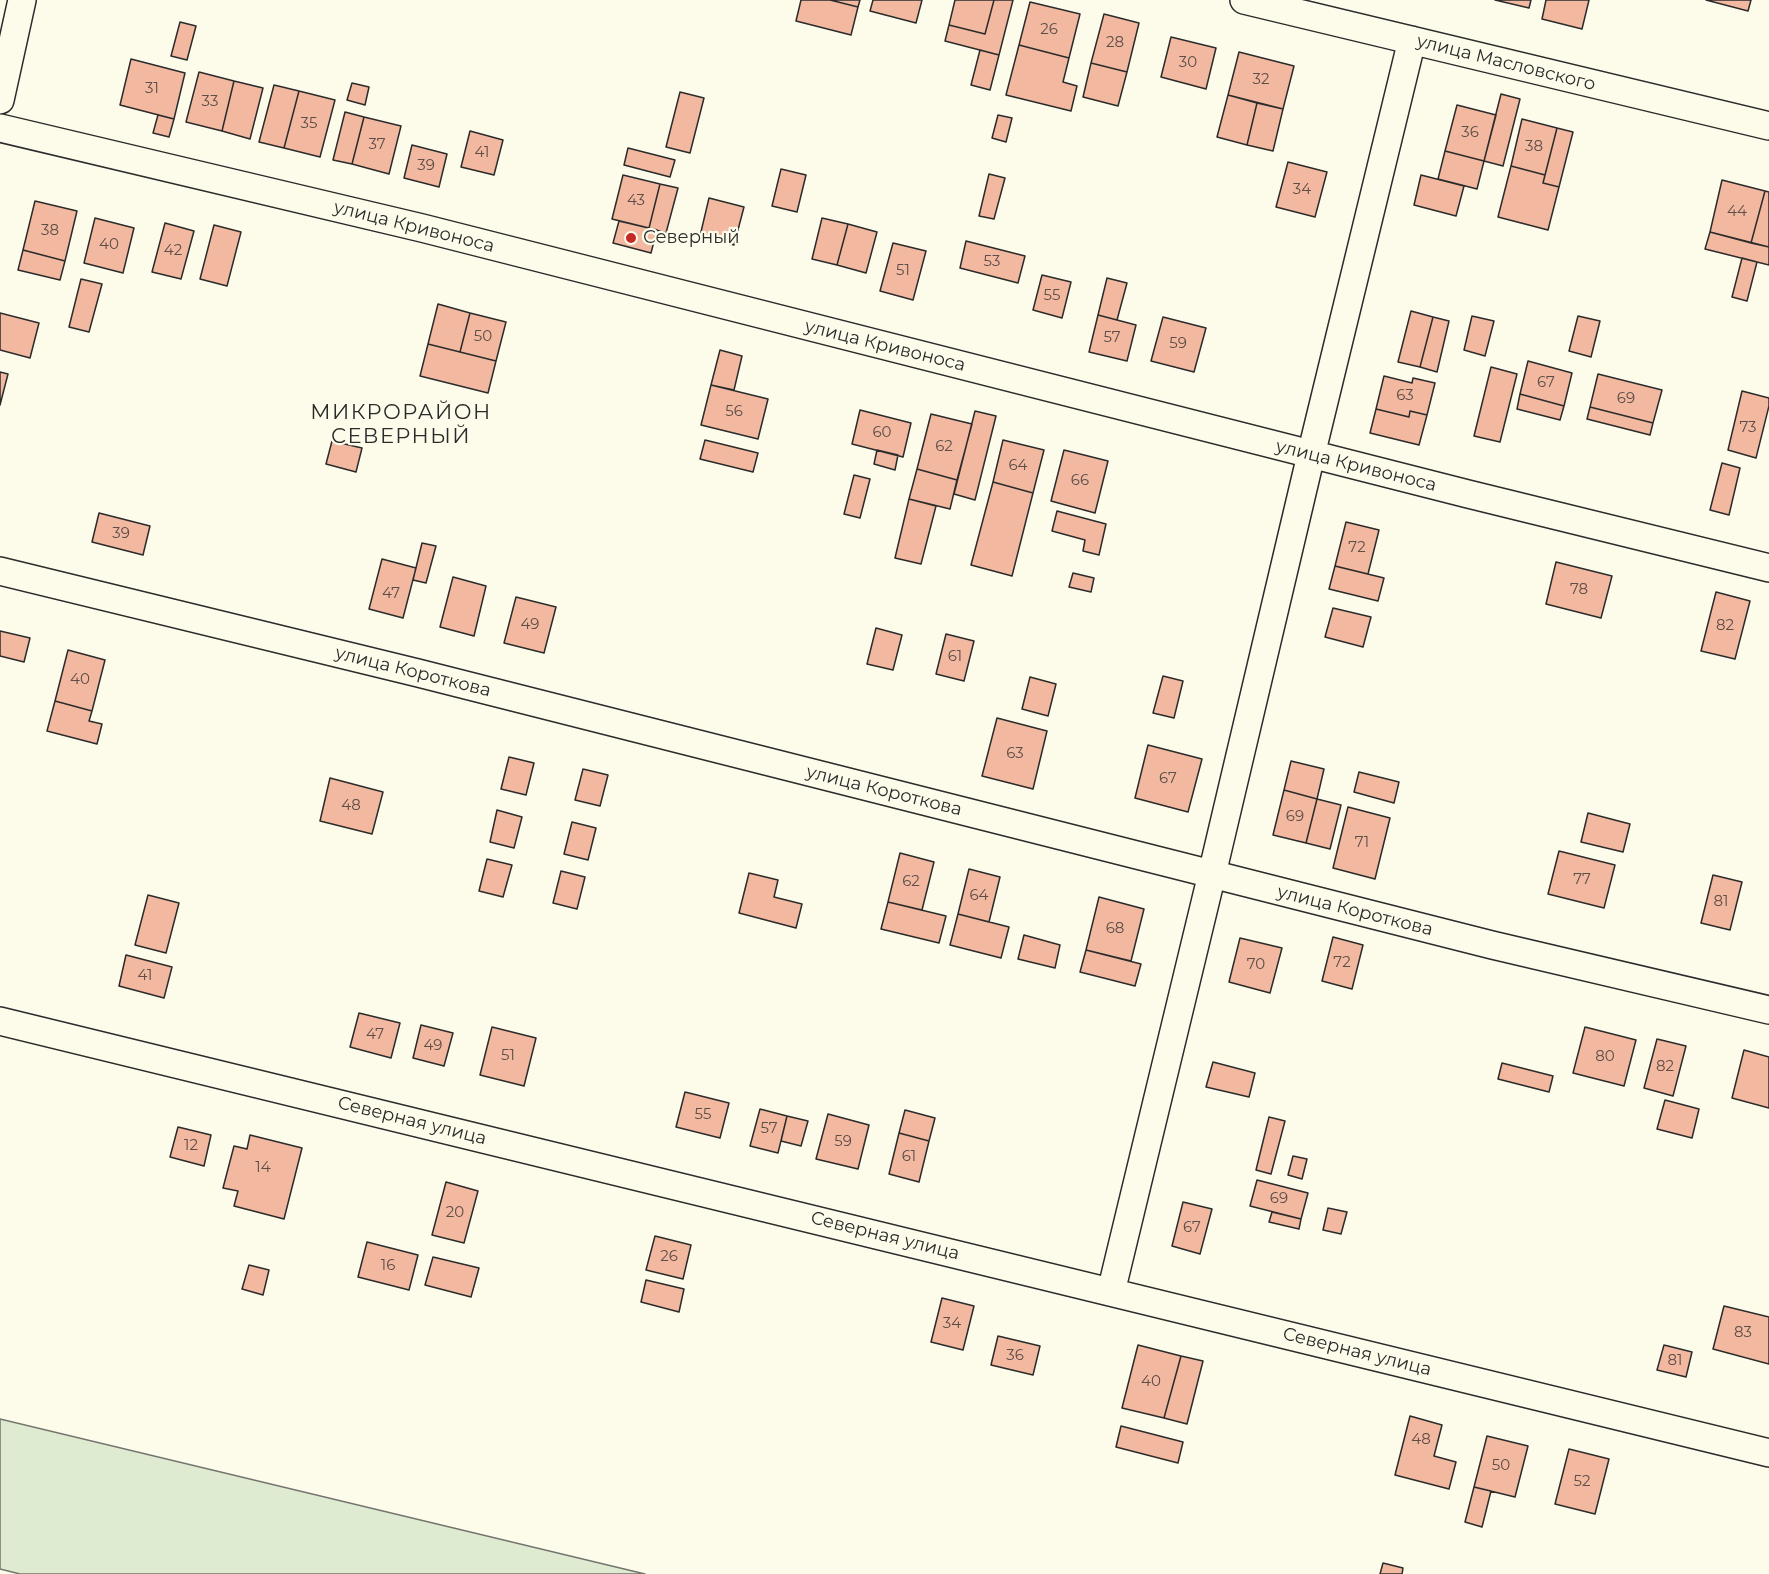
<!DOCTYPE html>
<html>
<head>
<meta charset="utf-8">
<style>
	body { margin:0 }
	canvas { display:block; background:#fdfbea }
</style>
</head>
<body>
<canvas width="1769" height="1574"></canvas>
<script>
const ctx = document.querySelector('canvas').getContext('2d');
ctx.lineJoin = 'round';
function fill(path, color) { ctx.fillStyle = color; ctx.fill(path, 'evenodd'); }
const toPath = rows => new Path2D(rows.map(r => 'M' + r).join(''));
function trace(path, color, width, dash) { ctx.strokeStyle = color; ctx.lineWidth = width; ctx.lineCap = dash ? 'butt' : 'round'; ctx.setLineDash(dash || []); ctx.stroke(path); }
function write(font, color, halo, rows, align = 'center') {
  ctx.font = font + ' Montserrat,sans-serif'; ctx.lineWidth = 4.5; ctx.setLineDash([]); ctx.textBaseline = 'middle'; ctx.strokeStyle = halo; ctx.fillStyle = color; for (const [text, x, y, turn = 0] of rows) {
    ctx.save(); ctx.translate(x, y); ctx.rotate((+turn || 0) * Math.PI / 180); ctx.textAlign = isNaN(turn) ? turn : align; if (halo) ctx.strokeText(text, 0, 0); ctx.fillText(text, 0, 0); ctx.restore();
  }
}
const green = toPath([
	[0,1419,645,1574,20,1574,0,1569,0,1419]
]);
fill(green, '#deebd1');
trace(green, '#74746e', 1.5);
const building = toPath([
	[801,0,830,0,858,7,851,35,796,21,801,0],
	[830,0,860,0,858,7,830,0],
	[873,0,922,0,916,23,870,11,873,0],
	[955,0,994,0,985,34,949,25,955,0],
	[994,0,1013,0,999,55,945,41,949,25,985,34,994,0],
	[1495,0,1531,0,1529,8,1495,0],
	[1546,0,1589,0,1582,29,1542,19,1546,0],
	[1706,0,1751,0,1748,11,1706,0],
	[1030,2,1080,14,1069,58,1019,45,1030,2],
	[1104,14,1139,23,1127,72,1091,63,1104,14],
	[180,22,196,26,187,60,171,56,180,22],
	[1171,37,1216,48,1206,89,1161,77,1171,37],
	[1019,45,1069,58,1063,82,1077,86,1071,111,1006,95,1019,45],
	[980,50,999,55,990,90,971,85,980,50],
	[1239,52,1294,66,1283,109,1228,95,1239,52],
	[131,59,185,73,174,119,120,105,131,59],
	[1091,63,1127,72,1118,106,1083,97,1091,63],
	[199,72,234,81,222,131,186,122,199,72],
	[234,81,263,88,250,139,222,131,234,81],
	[352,83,369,87,365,105,347,100,352,83],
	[274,85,299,91,284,148,259,142,274,85],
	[299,91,335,100,320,157,284,148,299,91],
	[680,92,704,98,690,153,666,147,680,92],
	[1501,94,1520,99,1503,166,1484,161,1501,94],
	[1228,95,1257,103,1247,145,1217,137,1228,95],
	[1257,103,1283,109,1273,151,1247,145,1257,103],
	[1457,105,1496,115,1484,161,1445,151,1457,105],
	[345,112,364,117,352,164,333,160,345,112],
	[158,115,174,119,169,137,153,133,158,115],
	[998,115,1012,118,1006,142,992,138,998,115],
	[364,117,401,126,389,174,352,164,364,117],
	[1522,119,1557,128,1545,175,1511,166,1522,119],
	[1557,128,1573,132,1559,187,1543,183,1557,128],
	[470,131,503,140,494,175,461,167,470,131],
	[412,145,447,154,439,187,404,178,412,145],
	[628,148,675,160,670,177,624,165,628,148],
	[1445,151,1484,161,1477,189,1438,179,1445,151],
	[1288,162,1327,172,1315,217,1276,207,1288,162],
	[1511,166,1545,175,1543,183,1559,187,1548,230,1498,217,1511,166],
	[781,169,806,175,797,212,772,206,781,169],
	[989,174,1005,178,994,219,979,216,989,174],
	[623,175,660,184,649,228,612,219,623,175],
	[1421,175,1464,186,1456,216,1414,205,1421,175],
	[1722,180,1765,191,1751,243,1710,232,1722,180],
	[660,184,678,188,666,233,649,228,660,184],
	[1765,191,1769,192,1769,247,1751,243,1765,191],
	[709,198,744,207,734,245,700,236,709,198],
	[35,201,77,211,65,261,23,250,35,201],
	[95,218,134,228,123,273,84,263,95,218],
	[822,218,848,224,837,265,812,259,822,218],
	[619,221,657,230,651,253,613,243,619,221],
	[165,223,194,231,181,279,152,272,165,223],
	[848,224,877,232,866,273,837,265,848,224],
	[214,225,241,232,227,286,200,279,214,225],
	[1710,232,1769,247,1769,265,1705,249,1710,232],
	[966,241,1025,256,1018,283,960,268,966,241],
	[893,243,926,251,913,300,880,291,893,243],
	[23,250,65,261,60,280,18,270,23,250],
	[1742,258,1757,262,1747,301,1732,297,1742,258],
	[1042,275,1071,282,1062,318,1033,310,1042,275],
	[1107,278,1127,283,1117,320,1098,315,1107,278],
	[81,279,102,284,89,332,69,327,81,279],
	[438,304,470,313,460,352,428,344,438,304],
	[1411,311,1433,317,1420,367,1398,362,1411,311],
	[0,313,39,323,30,358,0,350,0,313],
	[470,313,506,322,496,361,460,352,470,313],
	[1098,315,1136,325,1127,361,1089,352,1098,315],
	[1472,316,1494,321,1485,356,1464,350,1472,316],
	[1578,316,1600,321,1591,357,1569,351,1578,316],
	[1163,317,1206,328,1194,372,1151,361,1163,317],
	[1433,317,1449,321,1437,372,1420,367,1433,317],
	[428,344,496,361,488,393,420,376,428,344],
	[720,350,742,356,734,390,711,385,720,350],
	[1528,361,1572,373,1564,406,1520,394,1528,361],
	[1491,367,1517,374,1500,442,1474,436,1491,367],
	[0,372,8,374,0,405,0,372],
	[1598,374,1662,390,1653,423,1590,407,1598,374],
	[1384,376,1412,383,1413,378,1435,383,1427,415,1410,411,1409,417,1376,409,1384,376],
	[711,385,768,399,758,439,701,425,711,385],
	[1742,391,1769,398,1769,406,1756,458,1728,450,1742,391],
	[1520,394,1564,406,1560,420,1517,409,1520,394],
	[1590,407,1653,423,1650,435,1587,419,1590,407],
	[1376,409,1409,417,1410,411,1427,415,1419,445,1370,433,1376,409],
	[860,410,911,423,903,457,852,444,860,410],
	[975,411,996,416,975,500,954,494,975,411],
	[931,414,972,424,957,480,917,469,931,414],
	[705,440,758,453,753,472,700,459,705,440],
	[1003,440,1044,450,1033,493,993,482,1003,440],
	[332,441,362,448,356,472,326,464,332,441],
	[877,450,898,455,895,470,874,464,877,450],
	[1064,450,1108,461,1095,513,1051,501,1064,450],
	[1722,463,1740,468,1729,515,1710,510,1722,463],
	[917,469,957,480,950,509,909,499,917,469],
	[854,475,870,479,860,518,844,514,854,475],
	[993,482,1033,493,1012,576,971,565,993,482],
	[909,499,936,506,921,564,895,558,909,499],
	[1057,511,1106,524,1099,555,1083,551,1085,540,1052,531,1057,511],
	[99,513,150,526,143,555,92,542,99,513],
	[1346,522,1379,530,1368,574,1335,566,1346,522],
	[422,543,436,546,426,583,413,580,422,543],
	[382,559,416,568,403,618,369,609,382,559],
	[1556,562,1612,576,1601,618,1546,604,1556,562],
	[1335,566,1384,578,1378,601,1329,589,1335,566],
	[1073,573,1094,578,1091,592,1069,587,1073,573],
	[453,577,486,586,474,636,440,627,453,577],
	[1716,592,1750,601,1735,659,1701,651,1716,592],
	[516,597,556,607,544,653,504,643,516,597],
	[1333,608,1371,617,1363,647,1325,637,1333,608],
	[876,628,902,635,893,670,867,664,876,628],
	[0,631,30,638,24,662,0,656,0,631],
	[946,634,974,641,964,681,936,674,946,634],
	[68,650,105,660,92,711,55,701,68,650],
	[1163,676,1183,681,1174,718,1153,713,1163,676],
	[1030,677,1056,684,1048,716,1022,709,1030,677],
	[55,701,92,711,89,721,102,724,97,744,47,731,55,701],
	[997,718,1047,731,1033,789,982,776,997,718],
	[1148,745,1202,759,1188,812,1135,798,1148,745],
	[509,757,534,763,526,795,501,789,509,757],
	[1291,761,1324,769,1317,799,1284,790,1291,761],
	[583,769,608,775,600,806,575,800,583,769],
	[1359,772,1399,782,1394,803,1354,792,1359,772],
	[330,778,383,792,372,834,320,821,330,778],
	[1284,790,1317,799,1306,843,1273,835,1284,790],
	[1317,799,1341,805,1330,849,1306,843,1317,799],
	[1348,807,1390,818,1375,879,1333,868,1348,807],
	[497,810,522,817,514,848,490,842,497,810],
	[1588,813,1630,824,1623,852,1581,842,1588,813],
	[572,822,596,828,588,860,564,854,572,822],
	[1559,851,1615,865,1604,908,1548,894,1559,851],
	[900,853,934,862,922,910,888,902,900,853],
	[487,859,512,865,503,897,479,891,487,859],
	[969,869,1000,877,989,922,958,914,969,869],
	[561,871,585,877,577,909,553,903,561,871],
	[749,873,778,880,774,897,802,904,796,928,739,913,749,873],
	[1713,875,1742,882,1730,930,1701,923,1713,875],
	[148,895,179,903,166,953,135,945,148,895],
	[1099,897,1144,909,1131,961,1086,950,1099,897],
	[888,902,946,916,939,943,881,929,888,902],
	[958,914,1009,927,1001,958,950,945,958,914],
	[1024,935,1060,945,1055,968,1018,959,1024,935],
	[1333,937,1363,945,1352,989,1322,981,1333,937],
	[1240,938,1282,948,1270,993,1229,982,1240,938],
	[1086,950,1141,964,1135,986,1080,972,1086,950],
	[126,955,172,967,164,998,119,986,126,955],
	[359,1013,400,1023,391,1058,350,1047,359,1013],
	[421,1025,453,1033,444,1066,413,1058,421,1025],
	[492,1027,536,1038,524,1086,480,1075,492,1027],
	[1585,1027,1636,1040,1624,1086,1573,1073,1585,1027],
	[1657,1039,1686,1046,1673,1096,1644,1088,1657,1039],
	[1744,1050,1769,1057,1769,1108,1732,1098,1744,1050],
	[1213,1062,1255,1073,1249,1097,1206,1087,1213,1062],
	[1502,1063,1553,1076,1549,1092,1498,1079,1502,1063],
	[685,1092,729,1103,720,1138,676,1127,685,1092],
	[1665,1100,1699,1109,1692,1138,1657,1129,1665,1100],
	[760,1109,787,1116,778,1153,750,1146,760,1109],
	[905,1110,935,1118,929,1141,899,1133,905,1110],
	[828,1114,869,1125,858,1169,816,1159,828,1114],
	[787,1116,808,1121,801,1146,781,1141,787,1116],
	[1269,1117,1285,1121,1271,1174,1256,1170,1269,1117],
	[178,1127,211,1135,204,1166,170,1157,178,1127],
	[899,1133,929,1141,919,1182,889,1174,899,1133],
	[250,1135,302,1148,284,1219,234,1206,238,1191,223,1188,234,1146,247,1149,250,1135],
	[1293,1156,1307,1159,1302,1179,1288,1175,1293,1156],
	[1257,1180,1308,1193,1301,1219,1250,1206,1257,1180],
	[446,1182,478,1191,464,1243,432,1235,446,1182],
	[1183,1202,1212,1209,1200,1254,1172,1246,1183,1202],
	[1328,1208,1347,1212,1341,1234,1323,1230,1328,1208],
	[1272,1212,1301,1219,1299,1229,1269,1222,1272,1212],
	[655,1236,691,1245,683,1279,646,1270,655,1236],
	[367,1242,418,1255,409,1290,358,1277,367,1242],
	[433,1257,479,1268,471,1297,425,1285,433,1257],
	[249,1265,269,1270,263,1295,242,1289,249,1265],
	[646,1280,684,1289,679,1312,641,1302,646,1280],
	[942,1298,974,1306,963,1350,931,1342,942,1298],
	[1724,1306,1769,1317,1769,1364,1713,1349,1724,1306],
	[998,1336,1040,1346,1033,1375,991,1365,998,1336],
	[1138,1345,1181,1356,1164,1418,1122,1408,1138,1345],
	[1664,1345,1692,1352,1686,1377,1657,1370,1664,1345],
	[1181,1356,1203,1361,1187,1424,1164,1418,1181,1356],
	[1410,1416,1442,1425,1434,1456,1456,1462,1449,1489,1395,1475,1410,1416],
	[1121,1426,1183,1442,1178,1463,1116,1447,1121,1426],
	[1487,1436,1528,1446,1515,1497,1474,1487,1487,1436],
	[1569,1449,1609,1459,1595,1514,1555,1504,1569,1449],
	[1474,1487,1491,1491,1482,1527,1465,1522,1474,1487],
	[1383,1563,1403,1568,1402,1574,1380,1574,1383,1563]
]);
fill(building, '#f2b8a0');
trace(building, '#2b2b2b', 1.5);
const minor = toPath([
	[1244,0,1769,126],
	[0,100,22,0],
	[0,128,422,228,1468,494,1769,568],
	[0,571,418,673,1492,945,1769,1010],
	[0,1021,1769,1453],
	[1111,1292,1212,874,1311,455,1412,40]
]);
trace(minor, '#2b2b2b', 30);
trace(minor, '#fdfbea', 27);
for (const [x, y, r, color] of [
	[631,238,6,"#c62828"]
]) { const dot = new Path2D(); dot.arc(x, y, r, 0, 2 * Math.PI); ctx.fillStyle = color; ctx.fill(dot); trace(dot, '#fdfbea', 2); }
write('15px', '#5d4e48', null, [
	["26",1049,30],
	["28",1115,43],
	["30",1188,63],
	["32",1261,80],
	["31",152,89],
	["33",210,102],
	["35",309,124],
	["36",1470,133],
	["37",377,145],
	["38",1534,147],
	["41",482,153],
	["39",426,166],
	["34",1302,190],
	["43",636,201],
	["44",1737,212],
	["38",50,231],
	["40",109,245],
	["42",173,251],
	["53",992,262],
	["51",903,271],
	["55",1052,296],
	["50",483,337],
	["57",1112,338],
	["59",1178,344],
	["67",1546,383],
	["63",1405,396],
	["69",1626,399],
	["56",734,412],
	["73",1748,428],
	["60",882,433],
	["62",944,447],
	["64",1018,466],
	["66",1080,481],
	["39",121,534],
	["72",1357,548],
	["78",1579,590],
	["47",391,594],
	["49",530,625],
	["82",1725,626],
	["61",955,657],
	["40",80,680],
	["63",1015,754],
	["67",1168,779],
	["48",351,806],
	["69",1295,817],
	["71",1362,843],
	["77",1582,880],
	["62",911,882],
	["64",979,896],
	["81",1721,902],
	["68",1115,929],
	["72",1342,963],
	["70",1256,965],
	["41",145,976],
	["47",375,1035],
	["49",433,1046],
	["51",508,1056],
	["80",1605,1057],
	["82",1665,1067],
	["55",703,1115],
	["57",769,1129],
	["59",843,1142],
	["12",191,1146],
	["61",909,1157],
	["14",263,1168],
	["69",1279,1199],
	["20",455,1213],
	["67",1192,1228],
	["26",669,1257],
	["16",388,1266],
	["34",952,1324],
	["83",1743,1333],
	["36",1015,1356],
	["81",1675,1361],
	["40",1151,1382],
	["48",1421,1440],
	["50",1501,1466],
	["52",1582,1482]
]);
write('18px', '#2b2b2b', '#fdfbea', [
	["улица Масловского",1506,63,14],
	["улица Кривоноса",414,227,14],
	["улица Кривоноса",885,346,14],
	["улица Кривоноса",1356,466,14],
	["улица Короткова",413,672,14],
	["улица Короткова",884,791,14],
	["улица Короткова",1355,911,14],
	["Северная улица",412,1121,14],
	["Северная улица",885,1236,14],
	["Северная улица",1357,1352,14]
]);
write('18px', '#2b2b2b', '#fdfbea', [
	["Северный",643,238]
], 'left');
ctx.letterSpacing = '1.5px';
write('21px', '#2b2b2b', '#fdfbea', [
	["МИКРОРАЙОН",401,413],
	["СЕВЕРНЫЙ",401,437]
]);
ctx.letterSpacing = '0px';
</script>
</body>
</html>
